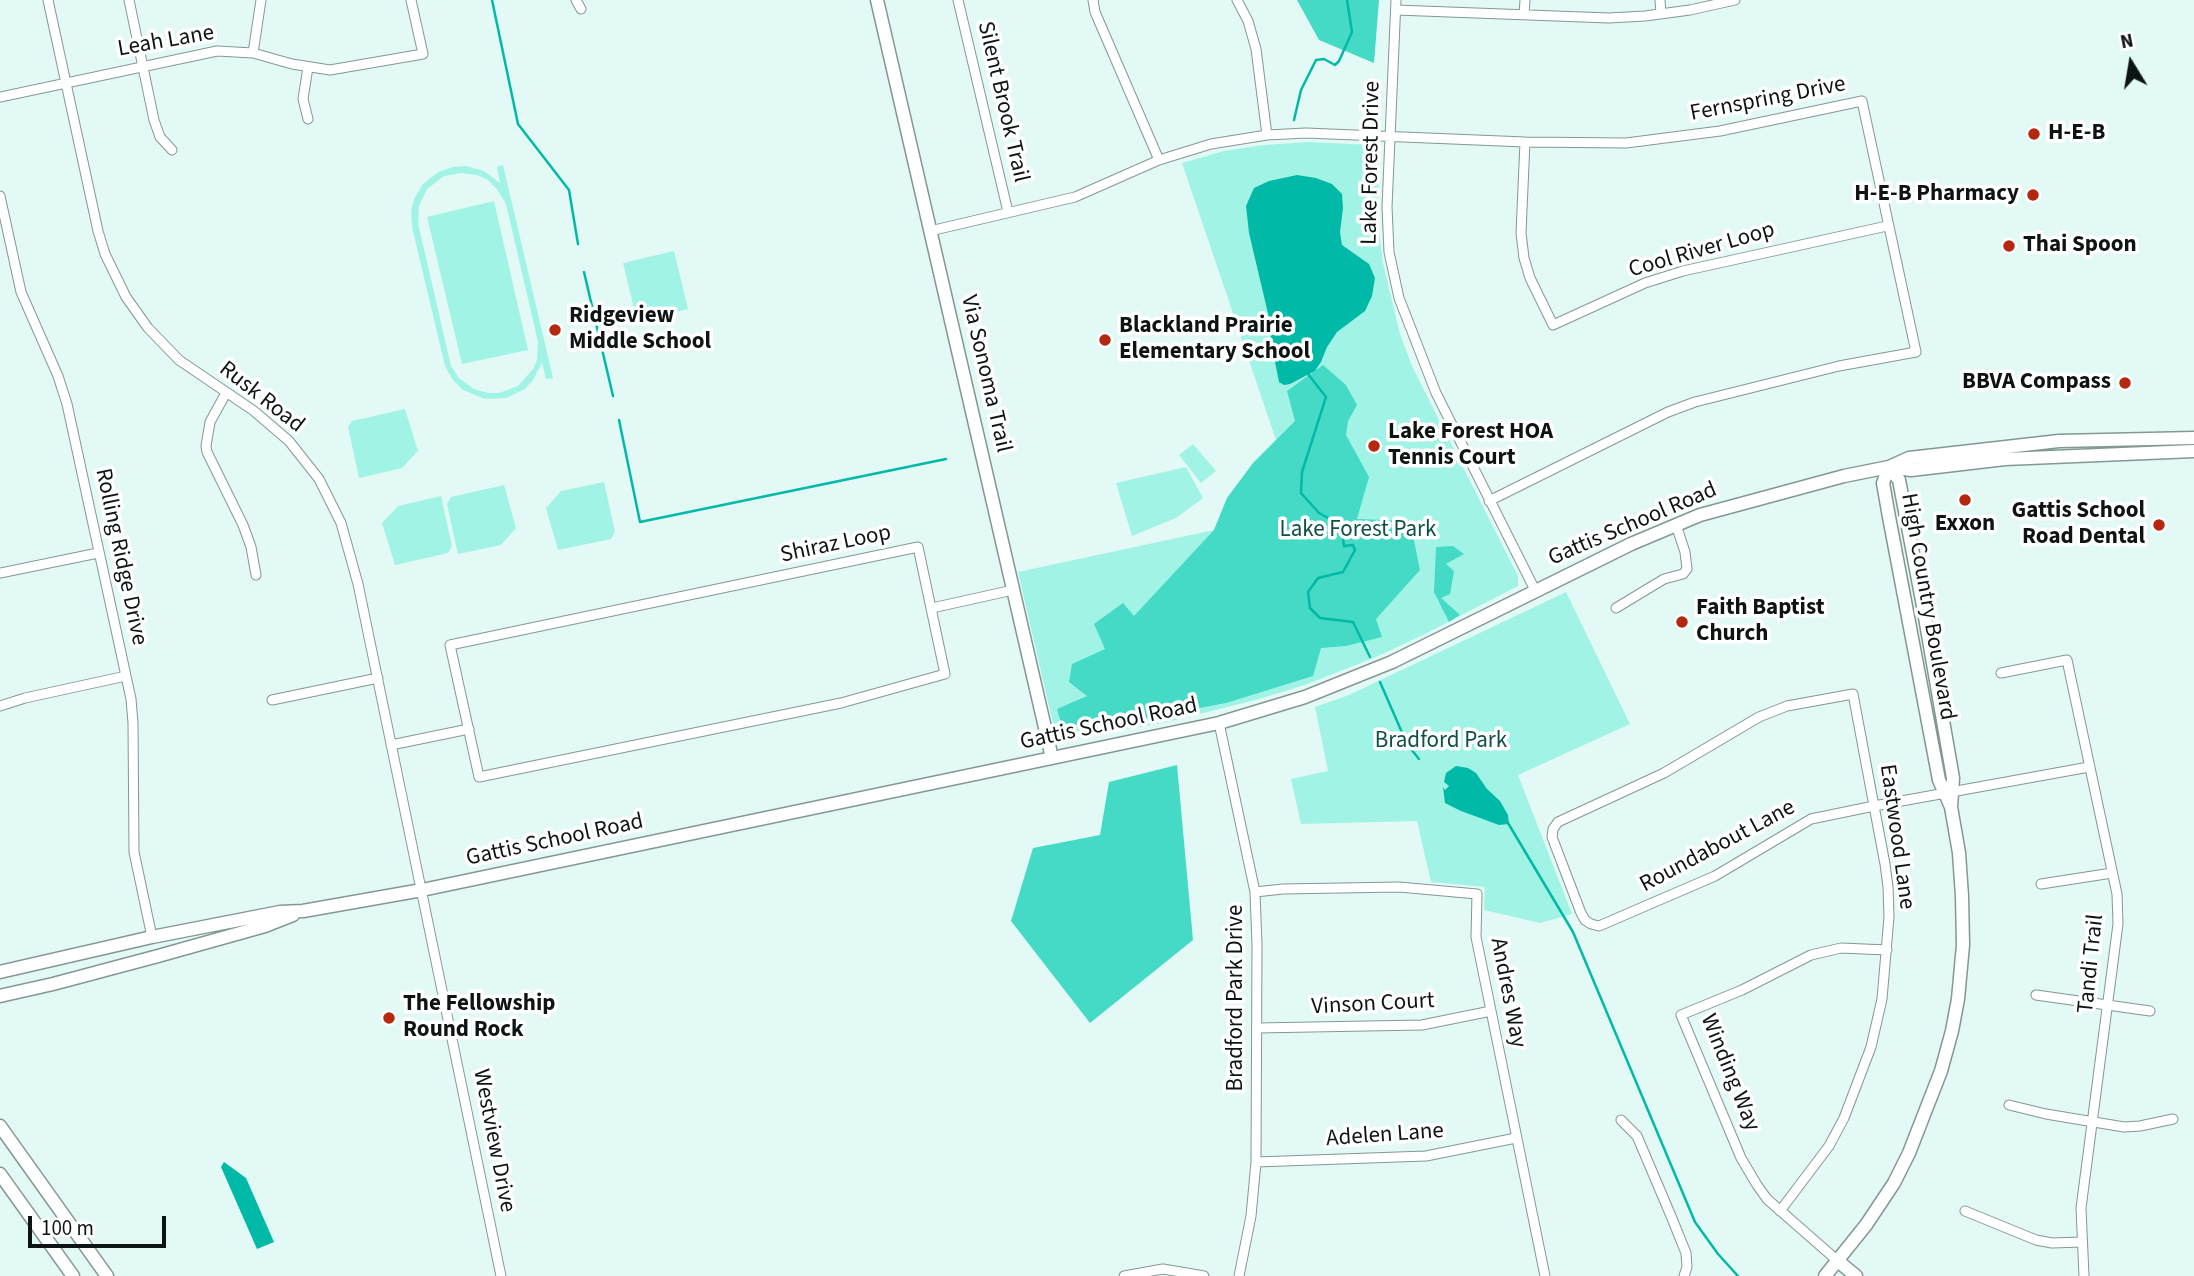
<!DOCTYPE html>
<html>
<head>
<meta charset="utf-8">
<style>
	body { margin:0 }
	#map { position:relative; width:2194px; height:1276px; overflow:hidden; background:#e3f9f5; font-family:"Source Sans 3",sans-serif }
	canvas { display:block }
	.north { position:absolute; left:2096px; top:28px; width:70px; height:70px; -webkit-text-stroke:5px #fff; paint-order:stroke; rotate:349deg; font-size:19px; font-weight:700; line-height:28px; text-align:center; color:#0d1413 }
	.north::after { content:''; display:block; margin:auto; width:24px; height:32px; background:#0d1413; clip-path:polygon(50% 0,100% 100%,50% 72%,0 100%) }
	.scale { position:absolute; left:28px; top:1216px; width:138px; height:32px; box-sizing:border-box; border:4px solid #0d1413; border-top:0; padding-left:9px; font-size:21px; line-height:24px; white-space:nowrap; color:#0d1413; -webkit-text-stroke:5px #fff; paint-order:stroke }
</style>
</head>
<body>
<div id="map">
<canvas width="2194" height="1276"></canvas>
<div class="north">N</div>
<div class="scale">100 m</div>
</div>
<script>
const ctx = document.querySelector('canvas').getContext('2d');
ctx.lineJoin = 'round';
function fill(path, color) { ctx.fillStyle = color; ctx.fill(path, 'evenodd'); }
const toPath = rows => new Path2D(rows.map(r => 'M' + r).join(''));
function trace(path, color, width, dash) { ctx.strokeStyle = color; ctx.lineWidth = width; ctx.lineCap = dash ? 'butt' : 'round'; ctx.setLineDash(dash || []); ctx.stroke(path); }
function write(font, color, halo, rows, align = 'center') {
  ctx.font = font + ' "Source Sans 3",sans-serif'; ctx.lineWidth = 7; ctx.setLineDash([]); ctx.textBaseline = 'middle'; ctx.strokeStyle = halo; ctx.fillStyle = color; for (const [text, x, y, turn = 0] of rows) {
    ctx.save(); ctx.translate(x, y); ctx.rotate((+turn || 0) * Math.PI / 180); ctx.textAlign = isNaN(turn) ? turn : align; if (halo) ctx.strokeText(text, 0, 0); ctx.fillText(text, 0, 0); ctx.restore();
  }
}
fill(toPath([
	[1308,142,1374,145,1377,148,1379,158,1378,223,1383,263,1400,334,1412,366,1518,576,1518,586,1421,636,1376,657,1305,685,1259,699,1168,722,1063,740,1059,738,1055,732,1018,572,1214,530,1227,498,1252,465,1276,440,1182,163,1224,151,1264,145],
	[503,165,553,378,546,379,542,363,533,380,525,389,506,398,485,399,463,390,453,380,445,366,412,227,411,211,414,199,422,185,438,172,453,167,466,166,484,171,500,183,497,167],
	[461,173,477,175,488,180,497,189,506,204,538,342,537,360,533,369,518,386,499,393,488,393,474,389,459,378,451,366,418,223,419,206,427,189,444,176],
	[494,201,528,350,462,364,427,217],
	[674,251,688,309,637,321,623,263],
	[405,409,418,451,402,468,359,478,348,427,352,421],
	[1193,444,1216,471,1201,483,1179,455],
	[1186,467,1203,498,1176,518,1132,536,1116,483],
	[604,482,615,532,611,539,558,550,546,508,561,491],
	[504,485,516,528,501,545,458,554,447,504,451,497],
	[441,496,452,546,448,553,395,565,382,523,398,506],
	[1566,592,1630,724,1518,775,1572,914,1540,923,1484,910,1485,887,1431,882,1417,821,1301,824,1291,779,1328,771,1315,707,1349,695]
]), '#a1f4e5');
fill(toPath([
	[1297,0,1379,0,1374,63,1319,40],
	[1323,365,1346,385,1357,405,1348,421,1346,435,1369,477,1357,519,1410,521,1420,570,1376,619,1382,637,1346,646,1321,648,1313,676,1226,703,1147,718,1120,712,1097,725,1063,730,1057,709,1087,696,1069,682,1072,664,1105,649,1094,624,1123,603,1134,616,1214,530,1227,498,1253,463,1295,421,1287,391],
	[1453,546,1464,554,1446,564,1454,571,1450,594,1441,598,1460,615,1449,622,1434,592,1436,547],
	[1177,765,1193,940,1090,1023,1011,921,1033,848,1100,835,1109,782]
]), '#44dac5');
fill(toPath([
	[1297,175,1316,178,1332,184,1342,194,1343,208,1340,232,1342,245,1369,264,1375,278,1372,296,1365,311,1337,332,1327,347,1321,362,1315,371,1290,384,1284,385,1279,382,1271,342,1270,322,1249,233,1246,206,1254,188,1269,181],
	[1456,766,1468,768,1476,773,1487,789,1500,801,1508,815,1509,824,1499,825,1461,811,1445,803,1443,787,1445,790,1449,786,1444,782,1446,773],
	[224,1162,246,1178,274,1242,257,1249,221,1167]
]), '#00baa7');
trace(toPath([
	[492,0,518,124,569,190,578,244],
	[1294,120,1301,90,1316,60,1324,59,1335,65,1339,61,1352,32,1347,0],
	[584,272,613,396],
	[1308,374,1326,397,1302,472,1301,493,1319,513,1341,525,1344,546,1353,545,1355,550,1343,572,1318,578,1308,592,1310,608,1320,618,1353,622,1370,657],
	[619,420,640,522,946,459],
	[1380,682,1407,744,1419,759],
	[1508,823,1573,932,1695,1222,1718,1254,1738,1276]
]), '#00baa7', 2.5);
const street = toPath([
	[48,0,98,231,105,254,126,297,148,328,179,360,254,411,289,441,319,479,341,523,358,584,501,1276],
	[129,0,154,120,160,137,172,150],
	[576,0,581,9],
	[958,0,1008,212],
	[1093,0,1095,12,1159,160],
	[1237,0,1248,21,1256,49,1267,135],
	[1396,0,1387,207,1389,252,1399,298,1436,393,1535,590],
	[1660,0,1661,14],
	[1396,10,1609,18,1645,16,1690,10,1735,0],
	[1524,15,1525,0],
	[253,53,261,0],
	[308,67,303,99,308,119],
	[0,97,217,51,253,53,292,64,330,70,423,54,411,0],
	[1525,142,1521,233,1524,258,1530,278,1553,325,1645,283,1683,271,1887,226],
	[0,196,21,292,58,376,67,404,131,699,133,723,134,852,152,937],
	[930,231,1075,197,1159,160,1211,144,1267,135,1306,133,1525,142,1626,143,1720,131,1862,101,1916,352,1839,366,1695,402,1668,412,1489,501],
	[226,393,210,422,206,446,207,452,243,525,251,547,256,575],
	[918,547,945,674,841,703,479,777,450,645,918,547],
	[0,573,98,553],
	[932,608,1013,590],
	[1616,608,1664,579,1683,574,1687,569,1685,552,1676,525],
	[2001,673,2067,660,2117,894,2118,924,2081,1208,2084,1276],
	[272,700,378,678],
	[0,706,25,698,126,676],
	[1219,723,1255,892,1257,945,1256,1162,1251,1216,1239,1276],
	[391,745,469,729],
	[2041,884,2112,873],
	[1255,892,1283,889,1399,887,1477,894,1476,937,1545,1276],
	[2036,995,2150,1011],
	[1257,1028,1422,1025,1491,1011],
	[2009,1105,2046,1114,2124,1127,2140,1126,2173,1119],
	[1621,1120,1637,1136,1671,1216,1686,1253,1687,1267,1684,1276],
	[1256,1162,1426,1156,1516,1138],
	[1780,1211,1829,1146,1844,1118,1871,1047,1882,999,1889,917,1888,887,1885,864,1874,806,1853,694,1787,706,1759,717,1664,773,1558,822,1553,829,1552,837,1581,913,1585,920,1591,924,1599,926,1715,876,1811,819,1874,806,2089,767],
	[1965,1211,2036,1240,2052,1243,2082,1242],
	[1839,1262,1767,1199,1757,1185,1741,1158,1681,1015,1742,990,1811,955,1841,948,1887,950],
	[1124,1276,1163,1269,1204,1276]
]);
const secondary = toPath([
	[877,0,1052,758],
	[1889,467,1899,480,1923,606,1953,778,1951,807],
	[1889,467,1911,470,2005,459,2194,451],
	[0,972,152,937,280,912,303,911,422,890,1219,723,1305,697,1392,662,1631,544,1700,515,1844,476,1889,467,1909,458,2059,441,2194,438],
	[0,996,53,984,158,956,265,926,293,915],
	[0,1126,107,1276],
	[0,1174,73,1276],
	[1839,1262,1856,1276],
	[1825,1276,1866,1225,1894,1183,1909,1153,1941,1071,1952,1031,1958,999,1963,945,1962,896,1959,853,1951,807,1939,780,1889,517,1883,483,1889,467]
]);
trace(street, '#839894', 11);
trace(secondary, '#839894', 15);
trace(street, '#fff', 9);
trace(secondary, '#fff', 12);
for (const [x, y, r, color] of [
	[2034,134,7,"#b52810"],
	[2033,195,7,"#b52810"],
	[2009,246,7,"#b52810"],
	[555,330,7,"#b52810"],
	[1105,340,7,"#b52810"],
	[2125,383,7,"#b52810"],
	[1374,446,7,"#b52810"],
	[1965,500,7,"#b52810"],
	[2159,525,7,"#b52810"],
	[1682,622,7,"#b52810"],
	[389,1018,7,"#b52810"]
]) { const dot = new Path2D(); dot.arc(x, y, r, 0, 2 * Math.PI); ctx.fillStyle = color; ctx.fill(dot); trace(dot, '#fff', 2.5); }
write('23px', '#0d1413', '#fff', [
	["Leah Lane",166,42,-10],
	["Fernspring Drive",1768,100,-11],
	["Silent Brook Trail",1002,102,77],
	["Lake Forest Drive",1372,163,-89],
	["Cool River Loop",1702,251,-16],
	["Via Sonoma Trail",985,374,77],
	["Rusk Road",261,398,38],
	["Gattis School Road",1633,525,-23],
	["Shiraz Loop",836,545,-12],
	["Rolling Ridge Drive",120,557,78],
	["High Country Boulevard",1927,607,80],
	["Gattis School Road",1109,725,-12],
	["Eastwood Lane",1896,837,82],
	["Gattis School Road",555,841,-12],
	["Roundabout Lane",1718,847,-28],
	["Tandi Trail",2092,964,-84],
	["Andres Way",1507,993,79],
	["Bradford Park Drive",1237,998,-90],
	["Vinson Court",1373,1005,-3],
	["Winding Way",1729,1073,68],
	["Adelen Lane",1385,1136,-4],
	["Westview Drive",493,1141,79]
]);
write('bold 23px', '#0d1413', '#fff', [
	["H-E-B",2048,134],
	["H-E-B Pharmacy",2019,195,"right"],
	["Thai Spoon",2023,246],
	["Ridgeview",569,317],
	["Middle School",569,343],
	["Blackland Prairie",1119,327],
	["Elementary School",1119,353],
	["BBVA Compass",2111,383,"right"],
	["Lake Forest HOA",1388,433],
	["Tennis Court",1388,459],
	["Gattis School",2145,512,"right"],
	["Road Dental",2145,538,"right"],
	["Exxon",1965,525,"center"],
	["Faith Baptist",1696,609],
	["Church",1696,635],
	["The Fellowship",403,1005],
	["Round Rock",403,1031]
], 'left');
write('23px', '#0f4f46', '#fff', [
	["Lake Forest Park",1358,531],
	["Bradford Park",1441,742]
]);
</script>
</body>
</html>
